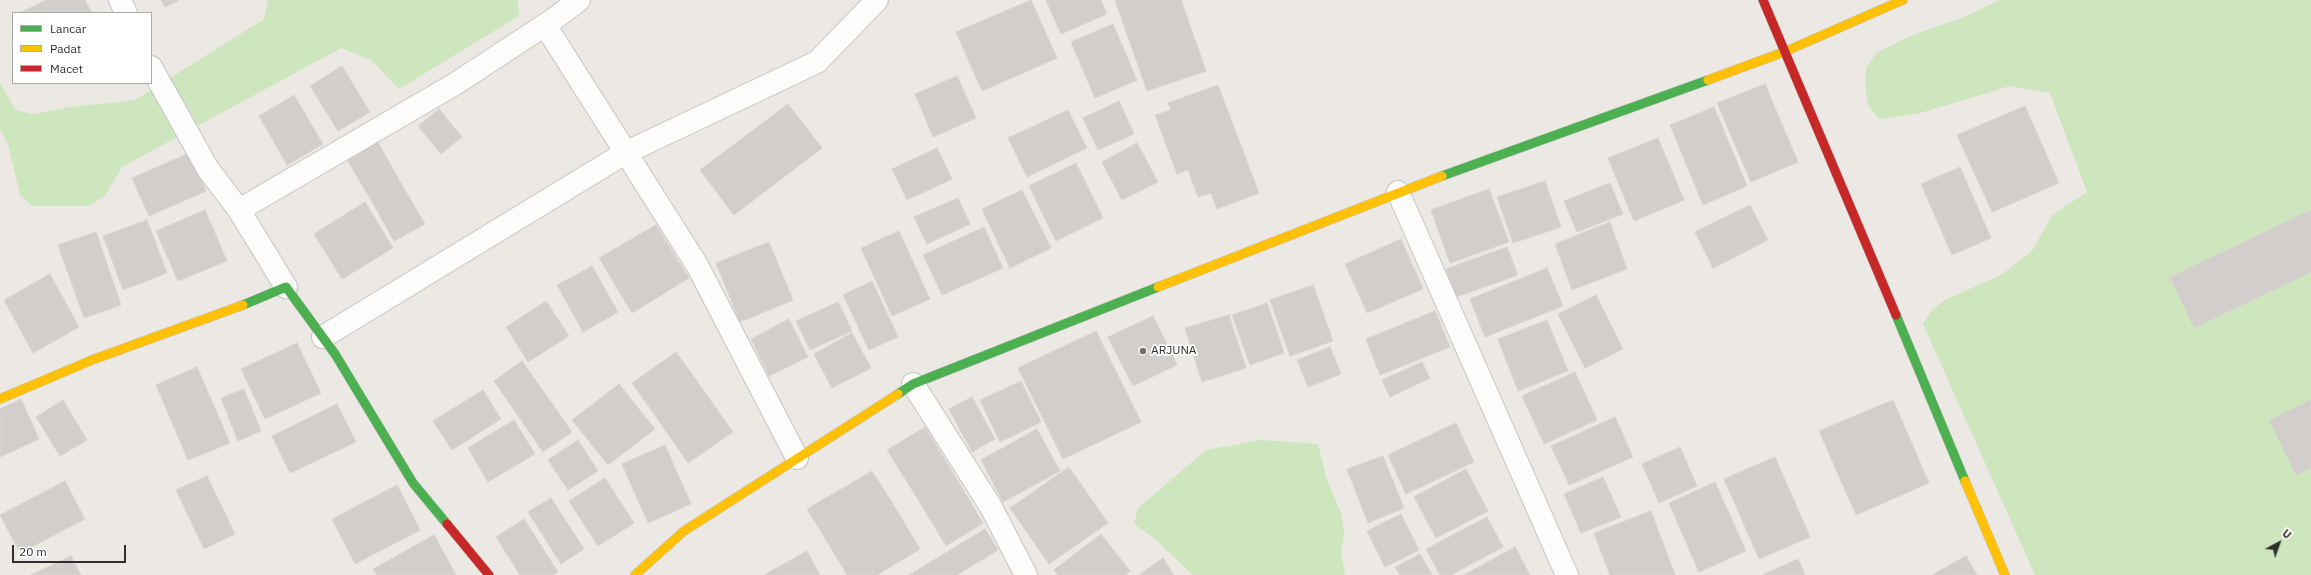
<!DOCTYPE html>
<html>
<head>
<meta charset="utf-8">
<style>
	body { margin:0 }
	#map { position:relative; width:2311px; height:575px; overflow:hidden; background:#ece8e4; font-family:"IBM Plex Sans",sans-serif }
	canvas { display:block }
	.legend { position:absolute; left:12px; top:12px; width:140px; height:72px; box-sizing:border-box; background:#fff; border:1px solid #ababab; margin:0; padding:5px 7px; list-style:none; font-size:12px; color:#2e2e2e }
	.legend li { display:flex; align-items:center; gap:8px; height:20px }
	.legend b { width:20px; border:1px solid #ababab }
	.north { position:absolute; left:2259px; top:523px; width:40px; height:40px; -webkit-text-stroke:3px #fff; paint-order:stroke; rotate:41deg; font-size:11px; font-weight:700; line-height:16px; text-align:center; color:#2e2e2e }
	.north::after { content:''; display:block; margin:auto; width:14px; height:18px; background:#2e2e2e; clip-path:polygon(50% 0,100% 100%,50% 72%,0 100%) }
	.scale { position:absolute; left:12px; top:545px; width:114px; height:18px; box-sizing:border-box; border:2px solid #2e2e2e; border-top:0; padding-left:5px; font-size:12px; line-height:14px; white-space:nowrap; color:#2e2e2e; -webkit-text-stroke:3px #fff; paint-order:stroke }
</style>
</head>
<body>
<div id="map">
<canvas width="2311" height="575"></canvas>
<ul class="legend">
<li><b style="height:5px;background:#4caf50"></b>Lancar</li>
<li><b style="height:5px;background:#ffc107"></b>Padat</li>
<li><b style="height:5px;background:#c62828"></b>Macet</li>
</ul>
<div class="north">U</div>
<div class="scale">20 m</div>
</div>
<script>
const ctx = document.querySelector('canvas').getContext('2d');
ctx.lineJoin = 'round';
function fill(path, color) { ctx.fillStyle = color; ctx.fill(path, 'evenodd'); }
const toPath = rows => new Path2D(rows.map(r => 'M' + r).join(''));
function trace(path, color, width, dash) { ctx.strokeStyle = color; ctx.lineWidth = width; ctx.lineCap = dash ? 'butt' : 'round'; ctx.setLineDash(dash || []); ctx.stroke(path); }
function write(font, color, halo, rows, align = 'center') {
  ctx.font = font + ' "IBM Plex Sans",sans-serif'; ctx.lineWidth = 3.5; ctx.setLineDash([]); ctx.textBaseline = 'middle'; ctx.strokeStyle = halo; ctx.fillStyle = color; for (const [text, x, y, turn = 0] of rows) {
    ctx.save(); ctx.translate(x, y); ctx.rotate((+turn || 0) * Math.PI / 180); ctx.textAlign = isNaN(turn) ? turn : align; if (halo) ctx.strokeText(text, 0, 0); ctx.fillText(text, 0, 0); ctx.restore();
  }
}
fill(toPath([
	[268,0,518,0,519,16,399,89,371,60,341,48,122,167,105,196,88,206,32,206,20,195,8,144,0,130,0,83,16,110,33,114,70,107,135,100,264,19],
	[1999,0,2311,0,2311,575,2035,575,1923,324,1932,310,1945,300,2001,275,2032,251,2052,215,2087,192,2050,93,2010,86,1917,114,1879,119,1868,105,1865,87,1866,68,1876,53,1910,36,1962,18],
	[1261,440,1318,444,1327,480,1342,515,1344,534,1341,552,1345,575,1193,575,1155,539,1134,524,1138,508,1206,450]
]), '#cee6be');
const building = toPath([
	[46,0,85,0,92,13,20,13,46,0],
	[161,0,179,0,165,7,161,0],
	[1031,0,1057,58,982,91,956,32,1031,0],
	[1046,0,1101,0,1107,14,1061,34,1046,0],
	[1115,0,1181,0,1206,71,1147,91,1115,0],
	[1113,24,1137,80,1095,98,1071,42,1113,24],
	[342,66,370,112,338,131,310,86,342,66],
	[957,76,976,118,933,137,915,94,957,76],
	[1765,84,1798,162,1751,182,1717,103,1765,84],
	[1218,85,1259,193,1217,209,1211,193,1198,197,1188,170,1177,174,1155,115,1171,110,1168,103,1218,85],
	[294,95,323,144,287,165,259,116,294,95],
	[1119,101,1134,134,1098,150,1083,118,1119,101],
	[788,104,822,148,734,215,700,170,788,104],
	[2025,106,2059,183,1992,212,1957,135,2025,106],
	[1714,107,1747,186,1703,205,1670,125,1714,107],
	[439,109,462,137,441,154,418,126,439,109],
	[1068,110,1087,148,1027,177,1008,138,1068,110],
	[1658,138,1684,200,1634,221,1608,158,1658,138],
	[376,139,405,190,375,207,345,156,376,139],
	[1137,143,1158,182,1122,200,1102,162,1137,143],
	[937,148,952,179,907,200,892,169,937,148],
	[189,153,206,191,149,216,132,178,189,153],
	[1076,163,1103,218,1056,241,1029,186,1076,163],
	[1960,167,1991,238,1952,255,1921,184,1960,167],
	[1545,181,1561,227,1513,243,1497,197,1545,181],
	[1610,183,1623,214,1577,232,1564,201,1610,183],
	[1489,189,1509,242,1450,263,1431,210,1489,189],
	[405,190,425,224,394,241,375,207,405,190],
	[1022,190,1051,248,1010,268,982,209,1022,190],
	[958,198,970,224,927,244,914,217,958,198],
	[365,202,393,248,342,279,314,234,365,202],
	[1750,205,1768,240,1713,268,1695,232,1750,205],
	[205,210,227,261,178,281,156,231,205,210],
	[2311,210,2311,272,2194,328,2170,277,2311,210],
	[147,220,167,273,123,290,103,236,147,220],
	[1610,222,1627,269,1572,290,1555,244,1610,222],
	[656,225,689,278,632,313,599,258,656,225],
	[984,227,1003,268,942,295,923,255,984,227],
	[899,231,930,299,892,316,861,248,899,231],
	[96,232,121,305,84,318,58,245,96,232],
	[1401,239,1423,289,1367,313,1345,264,1401,239],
	[769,242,793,300,740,322,716,263,769,242],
	[1507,247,1518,275,1456,297,1446,269,1507,247],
	[592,266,618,312,583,332,557,285,592,266],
	[1547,268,1563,306,1485,337,1470,299,1547,268],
	[50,274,79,327,33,353,4,300,50,274],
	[872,281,898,337,869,350,843,295,872,281],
	[1313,285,1333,341,1290,356,1270,300,1313,285],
	[1596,295,1623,349,1585,368,1558,314,1596,295],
	[546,301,569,336,528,362,506,327,546,301],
	[838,302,852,331,810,350,796,321,838,302],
	[1267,303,1284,353,1250,365,1232,315,1267,303],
	[1435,311,1450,347,1380,375,1366,339,1435,311],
	[1229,315,1246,368,1202,382,1185,328,1229,315],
	[1153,316,1177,365,1133,386,1108,337,1153,316],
	[789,319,808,357,769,376,751,339,789,319],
	[1547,320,1568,371,1518,391,1498,339,1547,320],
	[1096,331,1141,422,1063,459,1018,368,1096,331],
	[852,333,871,368,832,388,814,354,852,333],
	[297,343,321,393,265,419,241,369,297,343],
	[1330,347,1341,374,1308,387,1297,360,1330,347],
	[676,352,696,380,652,411,632,383,676,352],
	[522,361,572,432,543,452,494,381,522,361],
	[1422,362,1430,378,1390,397,1382,380,1422,362],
	[197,367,230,443,188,460,156,385,197,367],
	[1575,372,1597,420,1544,444,1522,396,1575,372],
	[696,380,733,432,688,463,652,411,696,380],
	[1021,381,1041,422,1000,442,980,400,1021,381],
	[619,384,655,429,608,465,572,420,619,384],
	[244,389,261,431,238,441,221,398,244,389],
	[483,390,501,419,452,450,433,421,483,390],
	[972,397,995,439,972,452,949,409,972,397],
	[21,399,39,439,0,457,0,409,21,399],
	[63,400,87,440,60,456,36,417,63,400],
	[1893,400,1929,483,1856,515,1819,431,1893,400],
	[2311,400,2311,468,2296,475,2269,420,2311,400],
	[337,404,356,442,290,473,272,436,337,404],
	[1615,417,1633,457,1569,485,1551,446,1615,417],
	[514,420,535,454,488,482,468,448,514,420],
	[1456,423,1474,462,1406,494,1388,455,1456,423],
	[925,427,956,478,919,501,887,450,925,427],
	[1037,429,1060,471,1003,502,981,460,1037,429],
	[578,440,598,471,568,490,548,460,578,440],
	[665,445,691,504,648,523,622,464,665,445],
	[1680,447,1697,486,1659,503,1642,464,1680,447],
	[1383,456,1404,508,1368,523,1347,469,1383,456],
	[1775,457,1810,537,1759,559,1724,479,1775,457],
	[1069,467,1108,523,1049,564,1010,508,1069,467],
	[1466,469,1488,511,1436,538,1414,497,1466,469],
	[872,471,893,504,828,543,807,509,872,471],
	[207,476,235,534,204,549,176,490,207,476],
	[1603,477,1621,517,1581,533,1564,494,1603,477],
	[605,478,634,523,598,546,569,501,605,478],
	[956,478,983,523,946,546,919,501,956,478],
	[65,481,85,519,20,553,0,515,65,481],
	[1715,482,1746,551,1699,572,1669,503,1715,482],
	[397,485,420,530,355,564,332,519,397,485],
	[551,498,584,549,561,564,528,512,551,498],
	[893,504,920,549,877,575,847,575,828,543,893,504],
	[1651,511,1675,575,1610,575,1594,533,1651,511],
	[1401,514,1419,550,1385,567,1367,531,1401,514],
	[1487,517,1503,547,1451,575,1440,575,1426,549,1487,517],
	[524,519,558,572,552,575,520,575,496,537,524,519],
	[985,529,998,550,957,575,909,575,985,529],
	[1101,534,1130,571,1125,575,1058,575,1054,570,1101,534],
	[434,535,456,575,377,575,373,569,434,535],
	[1515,547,1530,575,1464,575,1515,547],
	[807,551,820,575,764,575,807,551],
	[1420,554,1432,575,1400,575,1395,567,1420,554],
	[71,556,81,575,31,575,71,556],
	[1966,556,1977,575,1932,575,1966,556],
	[1163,558,1174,575,1139,575,1163,558],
	[1798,559,1805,575,1762,575,1798,559]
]);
fill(building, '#d1cecb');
trace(building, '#d7d4d0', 1);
const street = toPath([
	[120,0,126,13],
	[545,25,697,265,797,458],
	[151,67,208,169,239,210],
	[1398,192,1567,575],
	[286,287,239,210,455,84,554,19,579,0],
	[323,337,625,153,817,62,877,0],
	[913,384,991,507,1026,575]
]);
const fast = toPath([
	[1442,176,1708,80],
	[243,305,286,287,335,354,413,483,447,524],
	[1896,315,1965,481],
	[898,394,913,384,1158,287]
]);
const slow = toPath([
	[1708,80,1784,52,1903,0],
	[1158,287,1442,176],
	[0,399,92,360,243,305],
	[1965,481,2005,575],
	[635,575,684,531,898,394]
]);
const jam = toPath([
	[1763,0,1896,315],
	[447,524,489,575]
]);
trace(street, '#c5c4c5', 24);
trace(fast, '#c5c4c5', 10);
trace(slow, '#c5c4c5', 10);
trace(jam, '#c5c4c5', 10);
trace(street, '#fcfcfb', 22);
trace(fast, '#4caf50', 9);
trace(slow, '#ffc107', 9);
trace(jam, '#c62828', 9);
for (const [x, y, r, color] of [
	[1143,351,4,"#706f6e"]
]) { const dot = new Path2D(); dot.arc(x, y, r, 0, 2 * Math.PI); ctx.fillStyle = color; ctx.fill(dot); trace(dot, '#fff', 1.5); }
write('12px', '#2e2e2e', '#fff', [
	["ARJUNA",1151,351]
], 'left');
</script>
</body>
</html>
